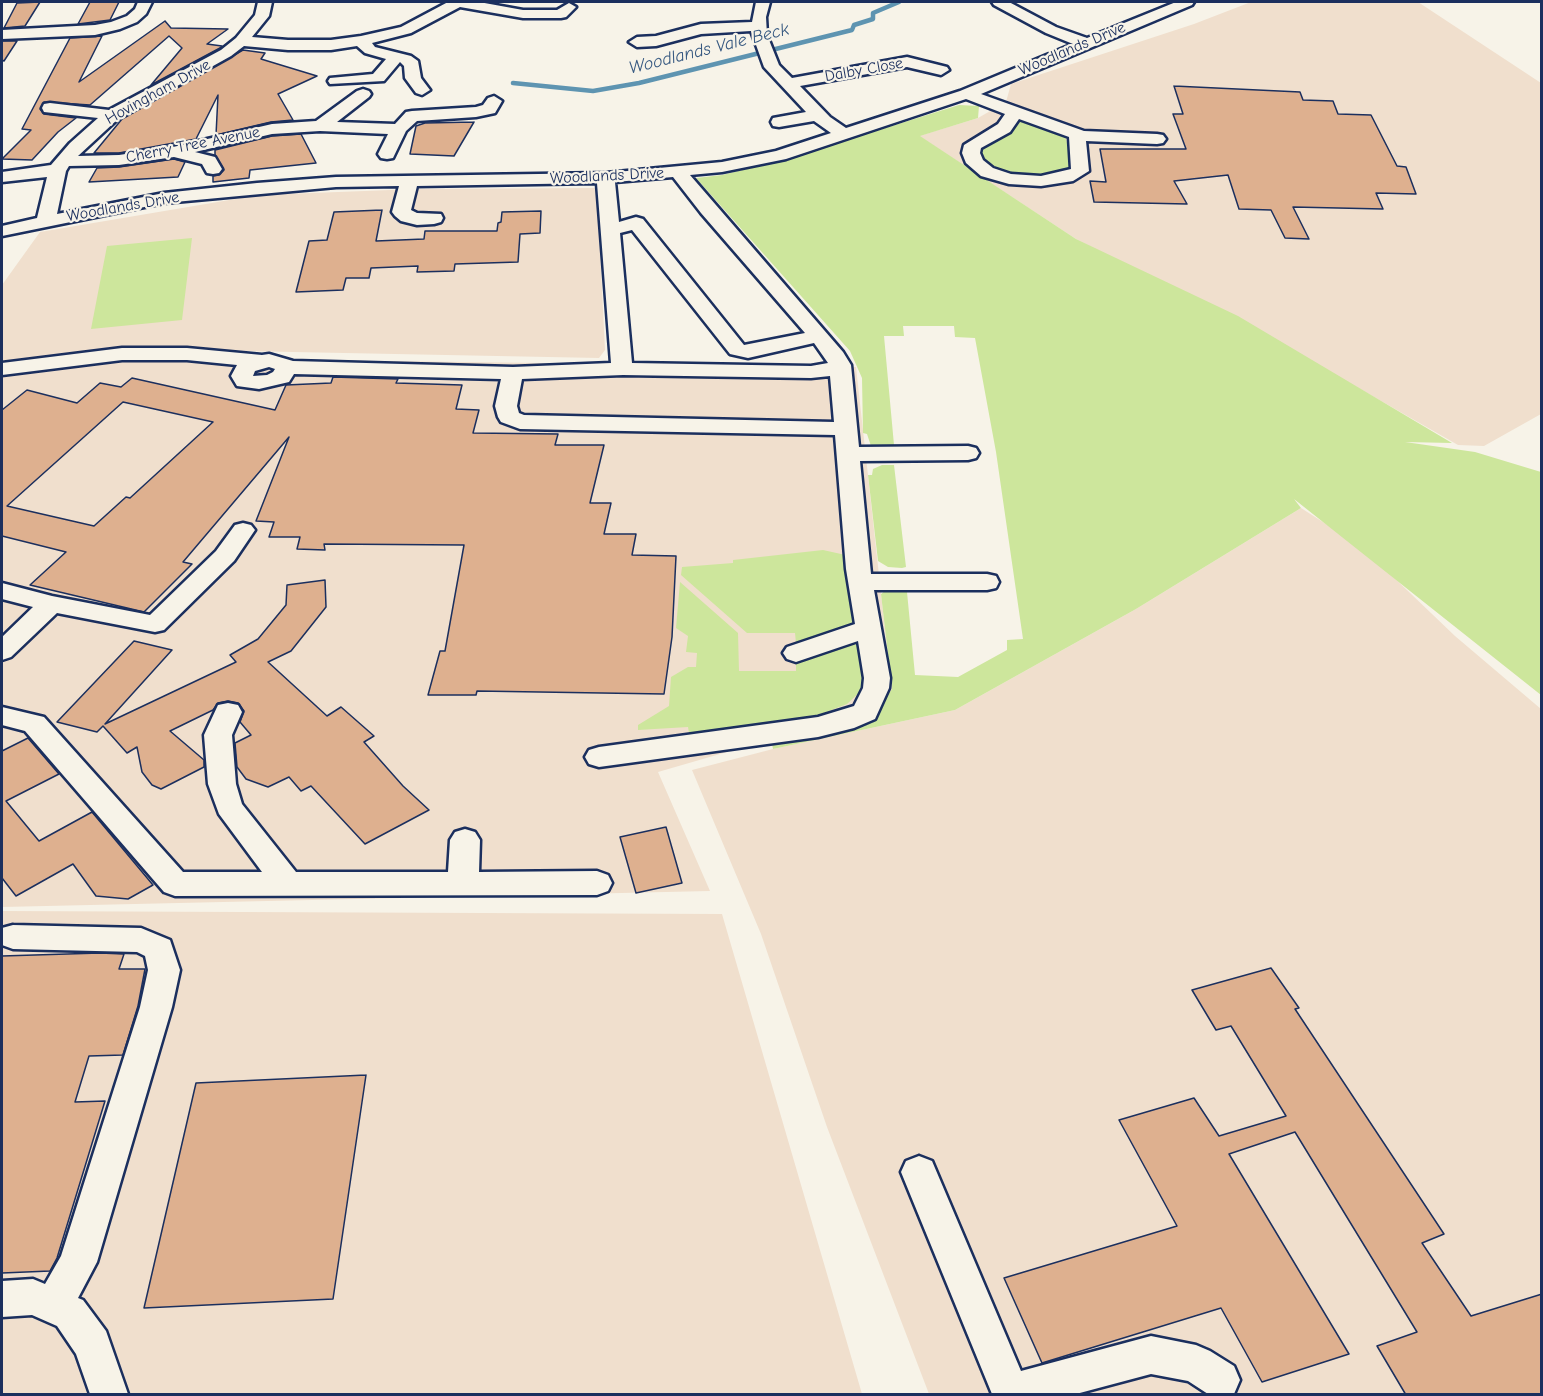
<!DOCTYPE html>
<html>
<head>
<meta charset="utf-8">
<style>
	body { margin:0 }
	#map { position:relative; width:1543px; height:1396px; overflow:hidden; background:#f7f3e8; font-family:"Comic Neue",sans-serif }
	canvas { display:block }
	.frame { position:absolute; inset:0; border:3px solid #1b2f5e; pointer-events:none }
</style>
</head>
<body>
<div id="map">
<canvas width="1543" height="1396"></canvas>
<div class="frame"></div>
</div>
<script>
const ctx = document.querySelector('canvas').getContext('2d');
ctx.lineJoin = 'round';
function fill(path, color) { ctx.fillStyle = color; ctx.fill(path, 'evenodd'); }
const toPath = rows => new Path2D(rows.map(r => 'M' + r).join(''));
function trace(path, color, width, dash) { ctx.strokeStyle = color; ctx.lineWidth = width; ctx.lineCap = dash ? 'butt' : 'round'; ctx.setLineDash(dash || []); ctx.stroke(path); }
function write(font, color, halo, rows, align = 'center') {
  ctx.font = font + ' "Comic Neue",sans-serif'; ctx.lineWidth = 4.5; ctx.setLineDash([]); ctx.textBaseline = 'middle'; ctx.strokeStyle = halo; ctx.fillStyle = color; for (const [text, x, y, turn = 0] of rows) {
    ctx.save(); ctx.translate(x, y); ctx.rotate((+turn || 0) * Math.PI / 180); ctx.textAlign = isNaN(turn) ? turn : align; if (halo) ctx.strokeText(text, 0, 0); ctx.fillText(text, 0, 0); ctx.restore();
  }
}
fill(toPath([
	[1251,2,1418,2,1541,83,1541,414,1484,446,1458,445,1318,365,1076,239,919,136,978,118,1006,102,1011,84,1194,24],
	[597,188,605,350,599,358,140,349,2,362,2,285,40,232,259,195,417,189],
	[220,353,306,360,856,367,895,720,865,712,658,772,710,891,2,907,2,365,51,359],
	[1301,508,1362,547,1455,636,1541,709,1541,1394,929,1394,827,1127,761,934,692,770,773,749,955,710,1136,609],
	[2,911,722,914,862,1394,2,1394]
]), '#f0dfcd');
fill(toPath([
	[959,105,979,106,978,118,920,136,1076,239,1238,316,1452,443,1405,442,1475,452,1541,472,1541,695,1294,499,1301,508,1136,609,955,710,773,749,771,739,878,707,887,696,892,689,881,594,885,591,892,588,923,588,923,591,907,592,915,675,958,677,1007,650,1007,640,1023,639,996,452,975,338,955,337,954,326,903,326,904,336,884,336,894,445,908,446,878,448,871,446,867,434,863,433,862,378,850,351,696,178,722,175,783,160],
	[1027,121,1059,132,1065,136,1072,159,1072,165,1068,169,1040,177,1001,171,987,162,981,153,984,144,1010,132,1020,122],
	[192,238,182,320,91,329,107,246],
	[882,465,894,465,906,567,902,568,888,567,878,561,868,475,872,475,873,469],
	[823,550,850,556,858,620,854,625,804,644,796,643,795,633,747,633,681,575,682,567,733,563,733,560],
	[680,582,738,633,739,671,796,671,796,661,841,645,855,644,862,646,867,680,862,690,847,704,816,716,792,720,689,733,688,727,638,730,638,725,669,706,671,677,688,667,696,667,697,653,686,652,688,636,676,628]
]), '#cde69c');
trace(toPath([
	[513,83,593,91,639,83,852,30,854,25,873,19,873,13,899,2]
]), '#5e94b1', 4.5);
const building = toPath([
	[40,2,25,26,4,28,17,3,40,2],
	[90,2,119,2,110,20,78,24,90,2],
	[165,21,171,28,228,29,207,44,222,46,220,48,151,85,182,48,169,36,90,105,44,102,40,109,44,114,76,118,58,132,32,160,2,159,31,130,22,129,70,38,102,36,79,82,165,21],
	[2,41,17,41,4,61,2,60,2,41],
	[243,50,265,53,261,59,317,76,278,94,293,120,271,122,216,135,218,95,196,139,119,153,94,153,122,119,243,50],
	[1174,86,1300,92,1303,100,1333,101,1338,114,1371,115,1397,166,1406,167,1416,194,1376,193,1383,209,1293,207,1309,239,1285,238,1271,210,1239,209,1228,175,1174,181,1187,204,1094,202,1090,181,1106,182,1100,149,1186,149,1173,114,1183,114,1174,86],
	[474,122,454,156,410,154,416,126,425,123,474,122],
	[301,134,316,163,250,170,249,178,213,182,213,176,219,175,224,170,215,155,215,150,272,136,301,134],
	[174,159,185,162,178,177,89,182,97,168,119,167,174,159],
	[382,210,376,241,424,239,425,231,497,231,498,223,501,222,502,212,541,211,540,233,520,234,518,262,455,264,454,271,417,272,418,266,371,268,369,278,346,278,343,290,296,292,309,241,327,240,334,212,382,210],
	[333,377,398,379,396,383,462,385,456,409,479,410,473,433,558,434,555,445,604,445,590,503,611,503,604,534,636,534,632,555,676,556,672,637,664,694,477,691,476,695,428,695,440,651,445,651,464,545,324,544,325,550,297,549,300,537,269,537,274,522,256,521,289,437,183,562,192,564,144,612,30,585,66,552,2,536,2,410,27,390,77,403,100,383,121,387,132,378,275,410,286,385,331,383,333,377],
	[123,402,213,422,130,498,126,497,94,526,7,506,123,402],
	[325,580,326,607,291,651,268,662,327,716,341,707,374,736,364,742,403,786,429,810,365,844,311,786,301,791,289,777,268,787,246,779,237,767,235,743,251,735,240,722,244,711,238,703,228,701,218,703,213,710,170,731,204,760,204,767,161,789,152,785,142,772,137,747,127,753,103,726,97,732,57,722,134,641,172,650,105,724,236,662,230,655,258,639,286,605,287,585,325,580],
	[28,738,59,774,6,801,39,841,92,812,153,885,128,899,96,896,73,864,16,896,2,878,2,751,28,738],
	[666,827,682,883,636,893,620,837,666,827],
	[100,953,124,954,119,969,145,969,138,1006,123,1055,89,1056,75,1102,105,1101,57,1258,50,1271,2,1273,2,956,100,953],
	[1271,968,1299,1008,1295,1009,1444,1234,1422,1243,1471,1316,1542,1294,1542,1395,1406,1395,1377,1346,1417,1332,1295,1132,1229,1154,1349,1354,1262,1382,1221,1308,1042,1363,1004,1278,1177,1226,1119,1120,1194,1098,1219,1136,1286,1116,1231,1026,1216,1030,1192,990,1271,968],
	[366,1075,333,1299,144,1308,196,1083,366,1075]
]);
fill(building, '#deb08f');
trace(building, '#1b2f5e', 1.5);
const minor = toPath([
	[138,2,152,2,146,14,137,22,120,29,95,35,2,39,2,30,95,25,111,22,127,16,135,9,138,2],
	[258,2,272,2,269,16,252,37,288,40,331,40,361,36,401,27,448,2,479,2,523,10,557,10,569,3,576,7,566,17,561,18,523,18,460,7,411,33,372,43,375,47,411,56,418,61,421,78,430,90,422,95,416,93,405,78,404,66,400,62,384,81,330,84,328,81,330,78,373,74,386,59,365,53,357,46,331,50,288,50,244,46,231,56,118,119,78,156,119,155,173,147,272,124,316,121,357,91,363,89,369,91,371,94,369,97,337,122,395,124,406,112,412,111,476,107,483,105,488,98,494,96,502,101,495,113,476,117,417,121,406,131,393,158,387,159,381,158,378,154,388,134,320,131,272,134,195,152,215,157,222,169,219,173,213,174,207,173,202,164,174,157,119,165,69,166,66,171,57,214,164,193,257,183,336,177,606,173,722,162,776,151,831,133,814,121,779,127,773,126,771,122,773,118,806,112,764,67,751,31,701,34,656,46,637,47,629,42,637,37,656,36,701,24,752,22,756,2,770,2,766,17,767,35,779,65,792,78,907,57,947,67,949,70,941,75,907,67,800,86,830,117,846,128,960,91,1073,44,1046,33,994,5,992,2,1009,2,1056,27,1087,38,1176,2,1194,2,1192,5,981,94,1084,131,1157,134,1163,135,1166,139,1163,143,1157,144,1086,141,1089,171,1073,181,1041,186,1009,184,981,176,966,163,962,153,964,145,998,124,1005,114,966,99,786,159,722,172,690,175,843,352,851,365,859,447,968,446,976,448,979,453,976,458,968,460,860,461,871,574,987,574,996,576,999,582,996,588,987,590,874,590,890,678,889,688,875,719,854,728,818,737,599,767,589,764,585,757,589,750,599,747,818,717,854,706,863,688,864,678,858,641,796,662,787,659,783,653,787,647,855,624,846,569,835,435,520,429,501,422,498,417,495,406,501,379,294,374,289,382,259,389,237,386,231,376,237,365,187,360,122,360,2,375,2,363,122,348,187,348,262,355,269,354,293,361,513,367,611,363,597,183,417,186,411,210,417,213,441,214,443,218,441,222,434,224,417,225,401,221,395,216,392,212,399,186,336,187,164,203,2,236,2,226,37,218,47,177,2,182,2,172,51,165,70,143,98,118,44,112,42,108,44,104,50,103,109,110,221,50,236,38,255,15,258,2],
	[1019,119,1069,137,1071,169,1041,176,1011,174,993,168,983,160,980,153,981,148,1010,132,1019,119],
	[673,177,701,213,805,333,744,345,643,219,636,217,619,222,615,182,673,177],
	[632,230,730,354,748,358,814,343,828,363,811,366,632,363,620,233,632,230],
	[269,367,275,369,273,372,267,375,253,376,255,371,269,367],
	[623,375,811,378,830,376,834,422,524,415,519,413,517,406,522,379,623,375],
	[243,523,251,525,255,530,234,561,164,630,155,632,57,613,11,657,2,660,2,637,33,607,2,599,2,583,52,596,150,615,216,551,235,525,243,523],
	[228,703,238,705,242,712,232,735,236,784,242,804,296,872,448,872,450,840,455,832,465,829,475,832,480,840,479,872,597,871,608,875,612,883,608,891,597,895,175,896,164,892,25,731,2,725,2,707,44,717,183,872,262,872,219,814,208,784,204,735,218,705,228,703],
	[13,925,141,928,170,940,180,970,172,1007,97,1262,78,1298,83,1300,106,1331,128,1394,90,1394,76,1354,57,1326,32,1315,2,1317,2,1281,33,1279,45,1284,61,1256,140,1007,148,970,145,956,137,952,13,949,2,945,2,928,13,925],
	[919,1156,932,1161,1021,1371,1151,1336,1196,1345,1210,1351,1234,1366,1240,1380,1234,1394,1208,1394,1188,1381,1151,1374,1076,1394,992,1394,901,1172,906,1161,919,1156]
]);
trace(minor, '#1b2f5e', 5);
fill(minor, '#f7f3e8');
write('16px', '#1b2f5e', '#f7f3e8', [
	["Woodlands Drive",1072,49,-23],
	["Dalby Close",864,70,-10],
	["Hovingham Drive",158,92,-29],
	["Cherry Tree Avenue",193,145,-11],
	["Woodlands Drive",607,176,-3],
	["Woodlands Drive",123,207,-10]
]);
write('italic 18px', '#375981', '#f7f3e8', [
	["Woodlands Vale Beck",709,49,-14]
]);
</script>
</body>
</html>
